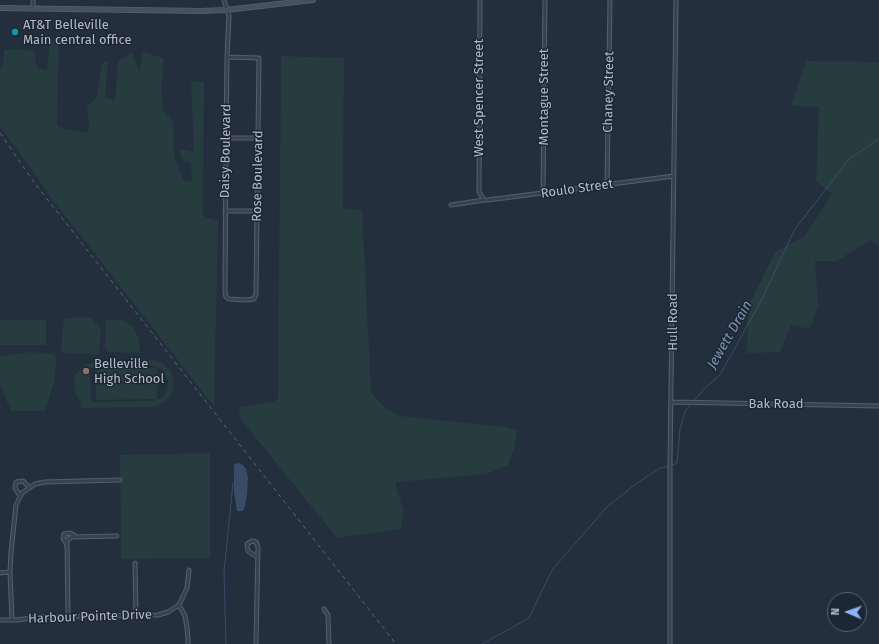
<!DOCTYPE html>
<html>
<head>
<meta charset="utf-8">
<style>
	body { margin:0 }
	#map { position:relative; width:879px; height:644px; overflow:hidden; background:#242f3e; font-family:"Fira Sans",sans-serif }
	canvas { display:block }
	.north { position:absolute; left:827px; top:592px; width:40px; height:40px; box-sizing:border-box; background:#1d2633; border:1px solid #59626f; border-radius:50%; rotate:272deg; font-size:11px; font-weight:700; line-height:16px; text-align:center; color:#b4bcc9 }
	.north::after { content:''; display:block; margin:auto; width:14px; height:18px; background:#8ab4f8; clip-path:polygon(50% 0,100% 100%,50% 72%,0 100%) }
</style>
</head>
<body>
<div id="map">
<canvas width="879" height="644"></canvas>
<div class="north">N</div>
</div>
<script>
const ctx = document.querySelector('canvas').getContext('2d');
ctx.lineJoin = 'round';
function fill(path, color) { ctx.fillStyle = color; ctx.fill(path, 'evenodd'); }
const toPath = rows => new Path2D(rows.map(r => 'M' + r).join(''));
function trace(path, color, width, dash) { ctx.strokeStyle = color; ctx.lineWidth = width; ctx.lineCap = dash ? 'butt' : 'round'; ctx.setLineDash(dash || []); ctx.stroke(path); }
function write(font, color, halo, rows, align = 'center') {
  ctx.font = font + ' "Fira Sans",sans-serif'; ctx.lineWidth = 3; ctx.setLineDash([]); ctx.textBaseline = 'middle'; ctx.strokeStyle = halo; ctx.fillStyle = color; for (const [text, x, y, turn = 0] of rows) {
    ctx.save(); ctx.translate(x, y); ctx.rotate((+turn || 0) * Math.PI / 180); ctx.textAlign = isNaN(turn) ? turn : align; if (halo) ctx.strokeText(text, 0, 0); ctx.fillText(text, 0, 0); ctx.restore();
  }
}
fill(toPath([
	[56,38,59,51,57,101,57,125,65,129,87,133,89,126,87,107,97,97,102,64,108,61,105,98,115,101,118,62,132,53,140,72,143,52,164,58,161,93,164,112,173,121,174,156,184,182,192,181,191,163,184,161,181,156,180,149,194,152,191,82,204,81,203,216,218,221,214,406,53,200,0,126,0,68,3,66,4,49,34,51,37,67,47,70,50,41],
	[281,56,344,58,343,208,362,210,371,392,384,407,400,416,505,427,517,430,514,449,508,465,487,474,396,482,396,488,404,511,401,529,337,538,239,417,240,407,272,402,278,399],
	[806,61,879,62,879,245,870,240,837,261,815,261,818,305,810,329,791,325,780,352,747,353,748,306,775,252,805,236,832,194,816,181,819,107,791,106],
	[90,317,101,329,99,355,64,353,61,349,64,318],
	[0,320,46,320,46,345,0,345],
	[106,320,123,320,133,327,139,339,140,353,109,352,105,349],
	[31,352,53,354,57,359,54,382,45,411,11,411,0,385,0,356],
	[151,360,163,363,171,372,173,377,173,390,171,394,164,402,159,405,152,407,81,408,80,401,76,395,74,382,75,375,84,365,95,362],
	[152,365,163,370,168,380,168,389,162,398,153,401,95,402,91,401,90,368],
	[157,368,157,399,96,400,95,369],
	[210,453,210,558,121,559,120,455]
]), '#263c3f');
fill(toPath([
	[238,463,243,465,246,469,248,478,247,495,245,506,243,511,237,511,234,492,234,465]
]), '#394c67');
trace(toPath([
	[672,465,677,463,680,429,685,411,704,389,720,375,761,301,795,229,849,159,879,139],
	[226,644,224,572,233,483],
	[482,644,529,618,552,570,607,507,637,483,660,468,669,466]
]), '#394c67', 1);
const street = toPath([
	[224,0,229,16,227,57,226,138,225,292,226,297,229,299,246,300,254,299,256,294,259,58,227,57],
	[480,0,479,192,484,200,488,200,674,176],
	[33,9,33,0],
	[226,138,259,138],
	[607,184,610,0],
	[543,193,545,0],
	[451,205,484,200],
	[225,211,258,211],
	[672,402,879,406],
	[20,496,15,488,16,482,23,481,29,487],
	[67,545,63,538,64,534,70,533,75,536],
	[135,563,136,615],
	[0,573,10,572],
	[324,609,328,615,329,644],
	[68,617,67,540,72,537,117,536],
	[0,620,17,620,38,617,158,615,168,612,179,605],
	[12,620,10,572,11,552,16,505,22,493,35,484,45,482,120,480],
	[188,638,187,627,185,616,179,605,187,588,189,570],
	[188,640,188,644],
	[256,644,258,547,256,542,252,541,247,544,248,551,257,557],
	[670,644,670,464,676,0]
]);
const secondary = toPath([
	[0,8,201,11,226,10,313,0]
]);
trace(street, '#565f6c', 5);
trace(secondary, '#565f6c', 6);
trace(street, '#38414e', 3);
trace(secondary, '#465061', 4.5);
trace(toPath([
	[0,133,33,181,396,644]
]), '#5a6575', 1, [4, 4]);
for (const [x, y, r, color] of [
	[15,32,4,"#0f9aa8"],
	[86,371,4,"#8d6e63"]
]) { const dot = new Path2D(); dot.arc(x, y, r, 0, 2 * Math.PI); ctx.fillStyle = color; ctx.fill(dot); trace(dot, '#1d2633', 1.5); }
write('13px', '#b4bcc9', '#1d2633', [
	["AT&T Belleville",23,25],
	["Main central office",23,40],
	["Belleville",94,364],
	["High School",94,379]
], 'left');
write('13px', '#b4bcc9', '#1d2633', [
	["Chaney Street",609,92,-89],
	["Montague Street",544,97,-90],
	["West Spencer Street",479,98,-90],
	["Daisy Boulevard",226,151,-89],
	["Rose Boulevard",258,176,-89],
	["Roulo Street",577,189,-8],
	["Hull Road",673,322,-90],
	["Bak Road",776,404],
	["Harbour Pointe Drive",90,617,-2]
]);
write('italic 14px', '#7c92b1', '#1d2633', [
	["Jewett Drain",730,335,-60]
]);
</script>
</body>
</html>
